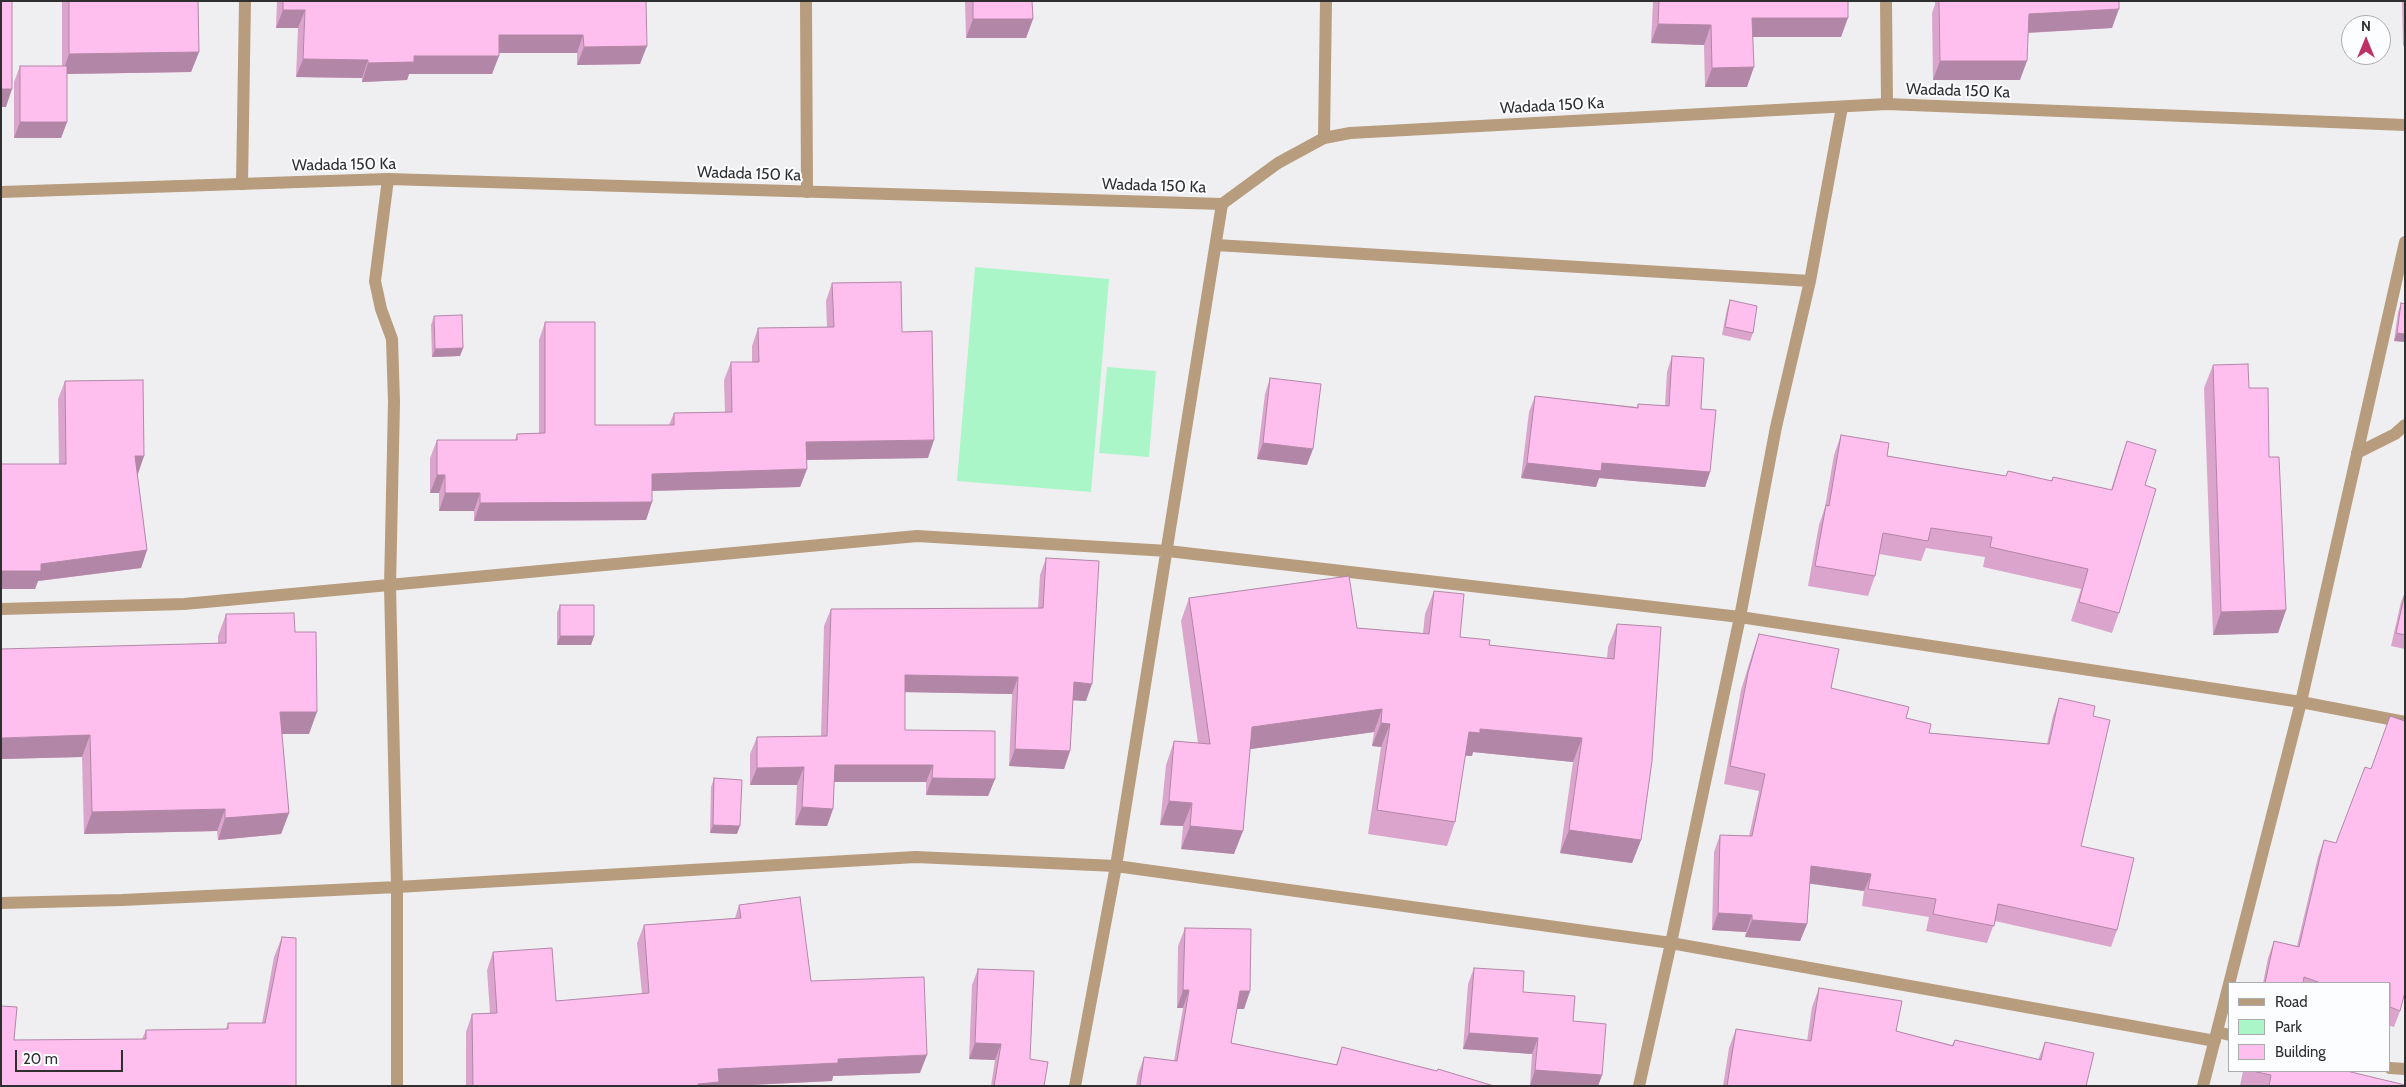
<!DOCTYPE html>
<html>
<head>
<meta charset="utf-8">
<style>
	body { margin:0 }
	#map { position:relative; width:2406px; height:1087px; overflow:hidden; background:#efeff2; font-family:Cabin,sans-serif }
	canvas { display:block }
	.frame { position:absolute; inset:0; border:2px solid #2f2f30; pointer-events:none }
	.legend { position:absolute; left:2228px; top:982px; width:162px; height:90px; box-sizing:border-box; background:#fcfdff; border:1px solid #aaabac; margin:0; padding:6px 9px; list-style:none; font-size:15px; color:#2f2f30 }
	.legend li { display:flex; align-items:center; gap:10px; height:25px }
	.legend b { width:25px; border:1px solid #aaabac }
	.north { position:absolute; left:2341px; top:15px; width:50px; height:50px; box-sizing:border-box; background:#fcfdff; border:1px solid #aaabac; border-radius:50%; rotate:0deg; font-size:14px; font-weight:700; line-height:20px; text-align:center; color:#2f2f30 }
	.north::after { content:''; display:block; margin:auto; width:18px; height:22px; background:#bd3165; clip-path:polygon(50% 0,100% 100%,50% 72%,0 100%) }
	.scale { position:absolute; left:15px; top:1050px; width:108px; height:22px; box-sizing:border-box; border:2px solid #2f2f30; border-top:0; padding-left:6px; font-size:15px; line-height:18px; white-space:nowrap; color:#2f2f30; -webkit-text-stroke:4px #fcfdff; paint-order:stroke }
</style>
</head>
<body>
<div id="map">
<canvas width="2406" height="1087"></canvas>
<div class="frame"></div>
<ul class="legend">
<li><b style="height:6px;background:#b79c7d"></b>Road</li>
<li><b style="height:14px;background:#abf6c8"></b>Park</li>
<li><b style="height:14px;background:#ffbfee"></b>Building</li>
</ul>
<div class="north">N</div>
<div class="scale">20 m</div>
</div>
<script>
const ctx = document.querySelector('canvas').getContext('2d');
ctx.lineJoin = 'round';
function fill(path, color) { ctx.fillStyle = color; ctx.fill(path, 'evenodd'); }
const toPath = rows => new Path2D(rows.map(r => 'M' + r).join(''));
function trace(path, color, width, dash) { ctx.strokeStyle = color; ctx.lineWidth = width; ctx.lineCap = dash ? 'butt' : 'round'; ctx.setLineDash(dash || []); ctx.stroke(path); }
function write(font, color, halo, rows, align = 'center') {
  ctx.font = font + ' Cabin,sans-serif'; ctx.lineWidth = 4; ctx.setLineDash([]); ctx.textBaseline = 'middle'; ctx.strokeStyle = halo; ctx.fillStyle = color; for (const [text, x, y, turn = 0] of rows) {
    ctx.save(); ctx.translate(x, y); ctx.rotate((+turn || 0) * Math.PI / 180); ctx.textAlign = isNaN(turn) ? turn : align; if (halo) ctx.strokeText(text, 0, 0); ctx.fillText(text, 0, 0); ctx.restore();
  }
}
fill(toPath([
	[975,267,1109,279,1091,492,957,481],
	[1107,367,1156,371,1149,457,1099,453]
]), '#abf6c8');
trace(toPath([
	[806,1,807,192],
	[1886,1,1887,104],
	[1324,138,1326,1],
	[388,179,375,281,381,309,392,339,394,402,390,586,397,887,397,1086],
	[242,184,245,1],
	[1216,245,1810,281],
	[2357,453,2395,434,2405,425],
	[1,609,184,604,917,536,1168,551,1740,617,2301,702,2405,722],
	[1,903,122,900,397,887,916,857,1116,866,1671,943,2215,1041],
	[2217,1032,2230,1035],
	[2390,1068,2405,1069],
	[1075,1086,1116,866,1222,204],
	[1639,1086,1671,943,1740,617,1776,427,1810,281,1842,107],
	[2203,1086,2301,702,2405,242]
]), '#b79c7d', 12);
trace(toPath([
	[1,192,388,179,1222,204,1278,163,1324,138,1350,133,1887,104,2405,125]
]), '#b79c7d', 12);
fill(toPath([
	[62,1,198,1,199,52,191,72,67,74,67,122,61,138,14,138,14,82,20,66,62,66],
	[277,1,646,1,640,64,577,65,577,53,499,53,492,74,409,74,407,80,362,82,362,78,296,77,298,28,276,28],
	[965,1,1042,1,1032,2,1033,19,1026,38,966,38],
	[1653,1,1848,1,1841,37,1753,37,1747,87,1705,87,1704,45,1651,43],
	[1935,1,2119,1,2112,28,2028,33,2020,80,1933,80,1932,13,1935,4],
	[2402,1,2405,1,2405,46,2403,46],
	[832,283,902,332,928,458,807,460,807,469,800,487,652,491,652,502,646,520,474,521,474,511,439,511,439,493,430,493,430,458,437,440,515,440,517,434,539,433,539,340,545,322,595,425,669,425,674,413,725,412,724,380,731,362,752,362,752,346,758,328,827,327,826,301],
	[1730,300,1753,333,1750,341,1722,335,1727,309],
	[2401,303,2405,304,2405,342,2394,341,2398,312],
	[434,316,463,348,460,356,432,357,431,325],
	[1672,356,1701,409,1710,472,1705,487,1599,478,1596,487,1521,478,1529,412,1535,396,1637,407,1638,404,1665,406,1667,372],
	[2213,365,2249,388,2269,457,2286,610,2278,633,2213,635,2204,388],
	[1270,378,1307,465,1257,459,1265,394],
	[65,381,144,456,137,474,147,550,141,568,38,581,35,589,1,589,59,464,58,399],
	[1841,435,1887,456,2006,476,2008,471,2051,481,2053,477,2111,490,2120,461,2127,441,2145,485,2119,613,2112,633,2071,621,2081,589,1983,567,1985,557,1926,548,1921,561,1879,554,1875,576,1868,596,1808,586,1819,525,1825,507,1834,455],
	[1046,558,1086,701,1073,700,1070,751,1064,769,1009,766,1012,694,905,692,905,730,995,779,988,796,926,795,926,782,834,782,833,809,827,826,795,825,797,785,750,785,750,754,757,737,821,736,824,626,831,609,1038,608,1040,575],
	[1434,591,1460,637,1489,645,1607,658,1608,647,1617,624,1641,840,1632,863,1560,853,1573,762,1473,752,1472,756,1465,756,1455,822,1447,846,1368,834,1381,747,1372,746,1374,732,1250,749,1234,854,1181,849,1183,826,1160,825,1166,765,1174,741,1198,743,1181,621,1189,598,1357,628,1423,633,1425,614],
	[2405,592,2405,649,2391,646,2401,602],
	[560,605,594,636,591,645,557,645,557,613],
	[226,614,295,632,309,734,282,734,289,813,281,834,218,840,217,831,84,834,82,757,1,759,218,643,218,636],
	[1759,634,1831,688,1906,718,1929,733,2047,744,2053,716,2059,698,2093,716,2081,846,2117,930,2111,947,1995,921,1987,943,1926,931,1929,917,1862,906,1864,891,1810,883,1807,924,1800,941,1745,937,1746,932,1712,930,1714,852,1720,835,1749,836,1759,791,1724,784,1741,690,1753,651],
	[2371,769,2400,1011,2394,1027,2390,1026,2390,983,2263,983,2268,958,2274,941,2297,946,2318,857,2324,840,2336,843],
	[714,778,737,834,710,833,711,787],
	[739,905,811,981,920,1073,833,1076,832,1081,729,1086,466,1086,466,1032,472,1014,490,1013,487,970,493,952,556,1001,642,994,637,943,644,925,735,918],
	[1185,928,1250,991,1244,1009,1237,1009,1231,1043,1336,1065,1342,1047,1494,1086,1136,1086,1138,1074,1144,1057,1174,1061,1183,1008,1177,1008,1178,946],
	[282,937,296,1086,14,1040,142,1039,146,1030,226,1029,228,1023,262,1023,274,957],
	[1474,968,1523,992,1573,1021,1602,1075,1598,1086,1530,1086,1532,1054,1463,1049,1468,984],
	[978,969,1030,1059,1044,1086,991,1086,995,1060,969,1059,972,985],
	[1819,988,1896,1031,1952,1045,1955,1040,2038,1060,2045,1042,2086,1086,1723,1086,1729,1048,1736,1029,1807,1041,1812,1007],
	[2243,1071,2347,1071,2405,1086,2240,1086]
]), '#dba4cd');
fill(toPath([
	[1519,1,1554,1,1553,2],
	[2119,9,2112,28,2022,33,2029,14],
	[283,10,305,10,298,28,276,28],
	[1752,18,1848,18,1841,37,1745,37],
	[973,19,1033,19,1026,38,966,38],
	[1658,24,1711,25,1704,45,1651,43],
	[499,35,583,35,577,53,492,53],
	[647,46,640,64,577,65,584,47],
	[199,52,191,72,62,74,69,54],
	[414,56,499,56,492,74,409,74,407,80,362,82,368,63],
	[303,59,368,60,362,78,296,77],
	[1940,61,2027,61,2020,80,1933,80],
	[1754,67,1747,87,1705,87,1712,68],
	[1,89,12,89,6,107,1,107],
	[20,122,67,122,61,138,14,138],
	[2397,333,2405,334,2405,342,2394,341],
	[463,348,460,356,432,357,435,349],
	[934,440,928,458,800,460,806,442],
	[1263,443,1313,449,1307,465,1257,459],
	[135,456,144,456,138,474,128,474],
	[1527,463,1602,463,1710,472,1705,487,1599,478,1596,487,1521,478],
	[807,469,800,487,646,491,652,474],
	[437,475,445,475,439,493,430,493],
	[445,493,480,493,474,511,439,511],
	[652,502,646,520,474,521,480,503],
	[147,550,141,568,38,581,35,589,1,589,1,571,41,564],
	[2286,610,2278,633,2213,635,2221,612],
	[560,636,594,636,591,645,557,645],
	[905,675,1018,677,1012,694,899,692],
	[1074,682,1092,684,1086,701,1067,700],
	[1382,709,1374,732,1244,750,1252,727],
	[280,712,317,712,309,734,272,734],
	[1381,723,1390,724,1381,747,1372,746],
	[1480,729,1582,738,1573,762,1473,752,1472,756,1461,755,1469,732],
	[90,735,82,757,1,759,1,738],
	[1015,749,1070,751,1064,769,1009,766],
	[835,765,933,765,926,782,829,782],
	[804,767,797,785,750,785,757,768],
	[932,778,995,779,988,796,926,795],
	[1169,801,1192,803,1183,826,1160,825],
	[802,807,833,809,827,826,795,825],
	[225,809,217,831,84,834,92,812],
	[289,813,281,834,218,840,225,818],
	[713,825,740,826,737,834,710,833],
	[1190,826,1243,831,1234,854,1181,849],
	[1569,830,1641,840,1632,863,1560,853],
	[1811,866,1871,874,1864,891,1805,883],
	[1718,913,1752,915,1746,932,1712,930],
	[1752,920,1807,924,1800,941,1745,937],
	[1183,990,1189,990,1183,1008,1177,1008],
	[1240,991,1250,991,1244,1009,1233,1009],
	[1469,1033,1538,1038,1532,1054,1463,1049],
	[975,1043,1001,1044,995,1060,969,1059],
	[927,1055,920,1073,833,1076,832,1081,729,1086,697,1086,698,1084,718,1069,838,1059],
	[1535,1070,1602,1075,1598,1086,1530,1086]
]), '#b286a7');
const building = toPath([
	[1,1,12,1,12,89,1,89,1,1],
	[69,1,198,1,199,52,69,54,69,1],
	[283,1,646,1,647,46,584,47,583,35,499,35,499,56,414,56,414,62,368,63,368,60,303,59,305,10,283,10,283,1],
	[973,1,1032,1,1033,19,973,19,973,1],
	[1659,1,1848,1,1848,18,1752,18,1754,67,1712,68,1711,25,1658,24,1659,1],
	[1939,1,2119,1,2119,9,2029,14,2027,61,1940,61,1939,1],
	[20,66,67,66,67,122,20,122,20,66],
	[901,282,902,332,932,331,934,440,806,442,807,469,652,474,652,502,480,503,480,493,445,493,445,475,437,475,437,440,517,440,517,434,545,433,545,322,595,322,595,425,674,425,674,413,732,412,731,362,759,362,758,328,834,327,832,283,901,282],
	[1730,300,1757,306,1753,333,1725,327,1730,300],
	[2401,303,2405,304,2405,334,2397,333,2401,303],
	[462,315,463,348,435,349,434,316,462,315],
	[1672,356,1704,358,1701,409,1716,410,1710,472,1602,463,1601,471,1527,463,1535,396,1638,408,1638,404,1669,406,1672,356],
	[2248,364,2249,388,2268,388,2269,457,2279,457,2286,610,2221,612,2213,365,2248,364],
	[1270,378,1321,384,1313,449,1263,443,1270,378],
	[143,380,144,456,135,456,147,550,41,564,41,571,1,571,1,464,66,464,65,381,143,380],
	[1841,435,1889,443,1887,456,2006,476,2008,471,2052,481,2053,477,2112,490,2127,441,2156,450,2145,485,2156,489,2119,613,2079,602,2088,569,1990,547,1992,537,1931,528,1928,541,1883,533,1875,576,1815,566,1826,505,1829,506,1841,435],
	[1046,558,1099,561,1092,684,1074,682,1070,751,1015,749,1018,677,905,675,905,730,995,731,995,779,932,778,933,765,835,765,833,809,802,807,804,767,757,768,757,737,827,736,831,609,1043,608,1046,558],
	[1349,576,1357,628,1429,634,1434,591,1464,594,1460,637,1490,640,1489,645,1614,659,1617,624,1661,627,1652,761,1641,840,1569,830,1582,738,1480,729,1480,733,1469,732,1455,822,1377,810,1390,724,1381,723,1382,709,1252,727,1243,831,1190,826,1192,803,1169,801,1174,741,1210,744,1189,598,1349,576],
	[2405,593,2405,635,2396,633,2405,593],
	[560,605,594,605,594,636,560,636,560,605],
	[294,613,295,632,316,632,317,712,280,712,289,813,225,818,225,809,92,812,90,735,1,738,1,649,226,643,226,614,294,613],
	[1759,634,1839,649,1831,688,1909,707,1906,718,1931,724,1929,733,2049,744,2059,698,2095,706,2093,716,2110,720,2081,846,2134,858,2117,930,1998,904,1994,926,1933,914,1936,899,1868,889,1871,874,1811,866,1807,924,1752,920,1752,915,1718,913,1720,835,1752,836,1765,774,1730,766,1748,673,1759,634],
	[2390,716,2405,721,2405,992,2400,1011,2390,1007,2390,983,2321,983,2304,977,2303,983,2265,983,2274,941,2299,947,2324,840,2336,843,2365,767,2371,769,2390,716],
	[714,778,742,780,740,826,713,825,714,778],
	[800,897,811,981,924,977,927,1055,838,1059,838,1063,718,1069,719,1082,698,1084,698,1086,473,1086,472,1014,497,1013,493,952,552,948,556,1001,649,993,644,925,741,918,739,905,800,897],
	[1185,928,1251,929,1250,991,1240,991,1231,1043,1337,1065,1342,1047,1437,1071,1438,1069,1494,1086,1140,1086,1144,1057,1177,1061,1189,990,1183,990,1185,928],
	[282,937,296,938,296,1086,1,1086,1,1006,17,1007,14,1040,146,1039,146,1030,228,1029,228,1023,265,1023,282,937],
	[1474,968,1524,971,1523,992,1575,996,1573,1021,1606,1024,1602,1075,1535,1070,1538,1038,1469,1033,1474,968],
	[978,969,1034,971,1030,1059,1048,1062,1044,1086,994,1086,1001,1044,975,1043,978,969],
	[1819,988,1902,1001,1896,1031,1953,1046,1955,1040,2041,1060,2045,1042,2094,1053,2086,1086,1727,1086,1736,1029,1811,1041,1819,988],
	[2252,1071,2347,1071,2405,1085,2405,1086,2269,1086,2271,1075,2252,1071]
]);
fill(building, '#ffbfee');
trace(building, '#b286a7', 1);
write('16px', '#2f2f30', '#fcfdff', [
	["Wadada 150 Ka",1958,91,2],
	["Wadada 150 Ka",1552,106,-3],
	["Wadada 150 Ka",344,165,-1],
	["Wadada 150 Ka",749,174,2],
	["Wadada 150 Ka",1154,186,2]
]);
</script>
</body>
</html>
